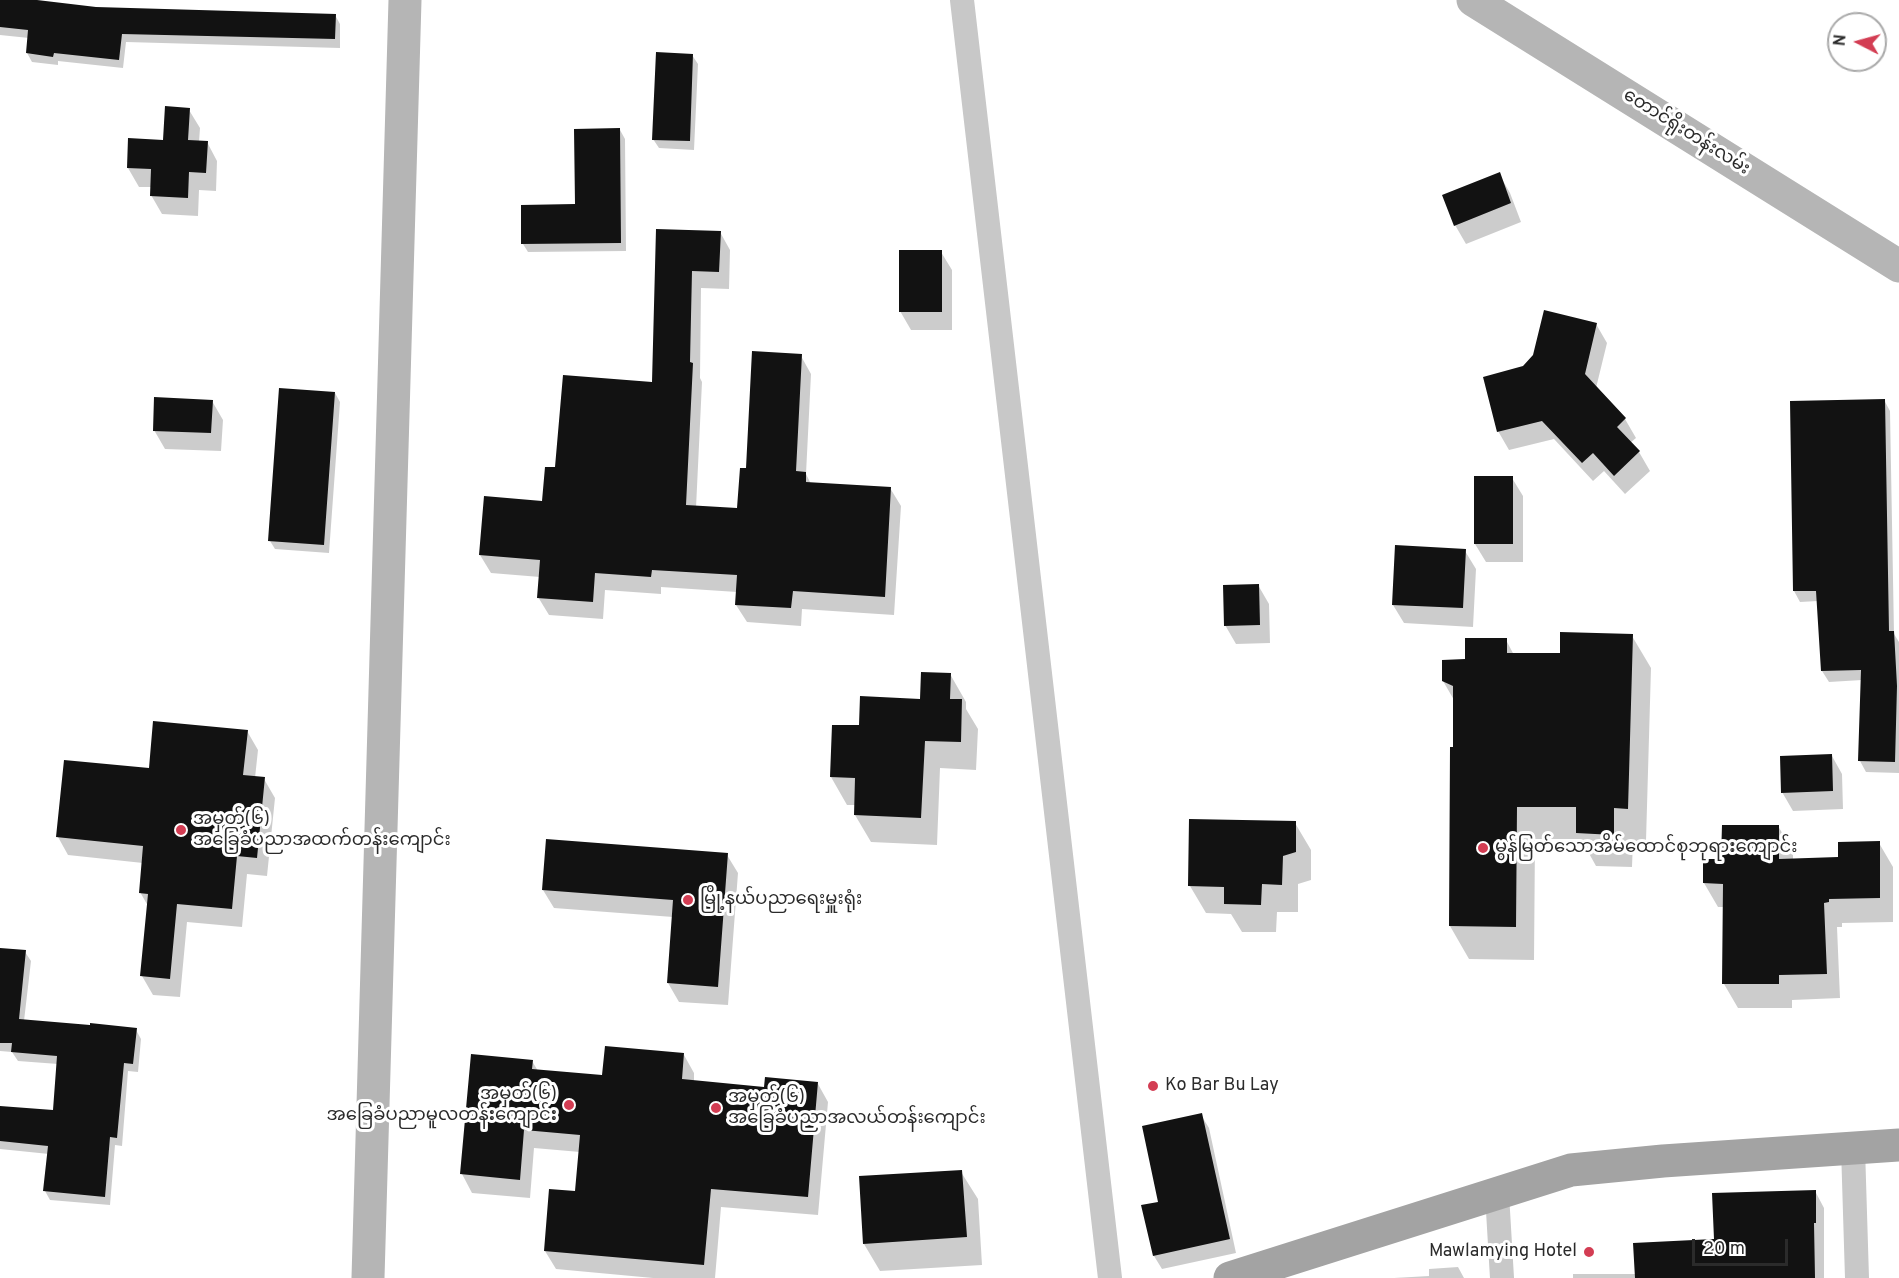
<!DOCTYPE html>
<html>
<head>
<meta charset="utf-8">
<style>
	body { margin:0 }
	#map { position:relative; width:1899px; height:1278px; overflow:hidden; background:#fff; font-family:Overpass,sans-serif }
	canvas { display:block }
	.north { position:absolute; left:1827px; top:12px; width:60px; height:60px; box-sizing:border-box; background:#fff; border:2px solid #aaa; border-radius:50%; rotate:276deg; font-size:16px; font-weight:700; line-height:24px; text-align:center; color:#2b2b2b }
	.north::after { content:''; display:block; margin:auto; width:21px; height:27px; background:#d33d53; clip-path:polygon(50% 0,100% 100%,50% 72%,0 100%) }
	.scale { position:absolute; left:1692px; top:1239px; width:96px; height:27px; box-sizing:border-box; border:3px solid #2b2b2b; border-top:0; padding-left:8px; font-size:18px; line-height:21px; white-space:nowrap; color:#2b2b2b; -webkit-text-stroke:4px #fff; paint-order:stroke }
</style>
</head>
<body>
<div id="map">
<canvas width="1899" height="1278"></canvas>
<div class="north">N</div>
<div class="scale">20 m</div>
</div>
<script>
const ctx = document.querySelector('canvas').getContext('2d');
ctx.lineJoin = 'round';
function fill(path, color) { ctx.fillStyle = color; ctx.fill(path, 'evenodd'); }
const toPath = rows => new Path2D(rows.map(r => 'M' + r).join(''));
function trace(path, color, width, dash) { ctx.strokeStyle = color; ctx.lineWidth = width; ctx.lineCap = dash ? 'butt' : 'round'; ctx.setLineDash(dash || []); ctx.stroke(path); }
function write(font, color, halo, rows, align = 'center') {
  ctx.font = font + ' Overpass,"Noto Sans Myanmar",sans-serif'; ctx.lineWidth = 6; ctx.setLineDash([]); ctx.textBaseline = 'middle'; ctx.strokeStyle = halo; ctx.fillStyle = color; for (const [text, x, y, turn = 0] of rows) {
    ctx.save(); ctx.translate(x, y); ctx.rotate((+turn || 0) * Math.PI / 180); ctx.textAlign = isNaN(turn) ? turn : align; if (halo) ctx.strokeText(text, 0, 0); ctx.fillText(text, 0, 0); ctx.restore();
  }
}
fill(toPath([
	[0,0,24,0,95,9,335,15,340,24,340,48,126,42,123,68,58,61,58,65,32,62,27,53,29,38,0,35],
	[692,55,698,64,694,150,659,148,653,139],
	[189,110,200,128,199,142,207,142,217,161,216,191,199,190,198,216,162,214,151,195,152,187,139,187,128,168,165,142],
	[620,130,625,139,626,251,528,252,523,244,576,205],
	[1499,174,1510,193,1521,222,1466,244,1455,225],
	[658,230,720,232,730,250,729,289,701,288,700,378,702,382,696,508,739,510,747,470,801,356,811,374,806,474,811,484,890,488,901,506,894,615,802,609,801,626,747,622,736,605,737,592,661,587,661,594,605,590,603,619,549,615,538,597,540,577,491,573,480,555,543,503,557,469,654,384],
	[941,252,952,270,952,330,911,330,900,311],
	[1596,324,1607,343,1596,388,1625,419,1636,438,1630,443,1639,452,1650,471,1625,494,1604,471,1593,481,1554,439,1509,450,1498,431,1524,368],
	[335,393,340,402,329,553,275,549,270,541],
	[1884,400,1890,411,1894,634,1899,642,1899,773,1866,772,1860,761,1862,680,1829,682,1822,671,1818,601,1800,602,1794,591],
	[212,401,223,420,221,451,165,449,154,430],
	[1512,478,1523,496,1523,562,1486,562,1475,544],
	[1465,551,1476,569,1473,627,1404,623,1393,605],
	[1258,585,1269,604,1270,643,1236,644,1225,625],
	[1632,636,1651,668,1646,841,1633,841,1632,867,1596,866,1581,839,1535,839,1534,960,1469,959,1450,926,1454,700,1443,681,1467,661,1506,640,1514,655,1561,655],
	[950,674,966,702,966,709,978,729,976,770,940,768,937,845,871,842,855,815,855,805,847,805,831,777,861,727,921,700],
	[247,731,258,750,255,778,264,779,275,798,267,876,247,874,242,927,187,922,180,997,153,995,142,976,148,906,140,892,143,863,68,855,58,837,150,770],
	[1832,756,1842,774,1843,809,1793,811,1782,792],
	[1295,823,1311,850,1311,880,1298,884,1298,912,1277,912,1276,932,1242,932,1231,914,1206,913,1190,886],
	[1778,826,1793,851,1793,860,1840,858,1879,843,1893,867,1893,922,1842,923,1842,927,1837,927,1840,998,1792,1000,1792,1008,1738,1008,1724,984,1724,907,1718,907,1704,883,1705,860,1723,861],
	[727,855,738,873,728,1005,679,1002,668,983,673,917,554,908,543,890],
	[0,949,25,952,31,961,24,1021,136,1030,141,1039,138,1072,128,1071,122,1146,115,1145,110,1205,50,1200,45,1191,49,1154,0,1149,0,1108,54,1112,58,1064,18,1061,12,1052,0,1051],
	[684,1055,694,1073,694,1082,766,1088,818,1084,828,1102,818,1215,721,1207,715,1278,653,1278,556,1269,545,1251,577,1193,580,1152,534,1148,530,1198,472,1193,462,1174,532,1061,538,1071,603,1076],
	[1201,1115,1209,1128,1236,1253,1162,1269,1154,1256,1143,1206,1160,1203],
	[961,1172,978,1199,982,1265,880,1271,864,1244],
	[1815,1191,1824,1208,1824,1278,1573,1278,1573,1274,1636,1274,1716,1240],
	[1458,1267,1464,1278,1394,1278,1429,1276,1429,1269]
]), '#0003');
fill(toPath([
	[0,0,37,0,96,7,336,14,335,39,122,34,119,60,54,53,53,57,26,53,28,30,0,27],
	[656,52,693,54,690,141,652,140],
	[165,106,190,108,188,140,208,141,206,173,189,172,188,198,150,196,151,169,127,168,128,138,163,140],
	[620,128,621,243,521,244,521,205,575,204,574,129],
	[1500,172,1511,203,1454,226,1442,195],
	[656,229,721,231,719,272,692,271,690,362,693,363,686,505,737,508,740,468,746,468,752,351,802,354,796,471,806,472,806,482,891,487,885,597,793,591,791,608,735,605,737,575,652,570,651,577,595,573,593,602,537,598,540,560,479,555,484,496,542,501,545,467,555,467,563,375,652,382],
	[899,250,942,250,942,312,899,312],
	[1544,310,1597,323,1585,374,1626,418,1617,427,1640,451,1614,476,1593,453,1582,463,1542,421,1497,432,1483,377,1523,366,1533,355],
	[279,388,335,392,324,545,268,541],
	[154,397,213,400,211,433,153,431],
	[1885,399,1889,631,1894,631,1897,686,1895,762,1858,761,1861,670,1821,671,1816,591,1793,591,1790,401],
	[1474,476,1513,476,1513,544,1474,544],
	[1395,545,1466,549,1463,608,1392,605],
	[1259,584,1260,625,1224,626,1223,585],
	[1560,632,1633,634,1628,809,1614,808,1614,835,1576,833,1576,807,1517,807,1516,927,1449,926,1450,747,1453,747,1453,686,1442,681,1442,660,1465,659,1465,638,1507,638,1507,653,1560,653],
	[921,672,951,673,950,699,962,699,961,742,925,741,921,818,854,815,855,778,830,777,832,725,859,725,860,696,920,699],
	[153,721,248,730,243,775,265,777,257,858,237,856,232,909,177,904,170,979,140,976,148,894,139,893,143,846,56,837,64,760,149,768],
	[1832,754,1833,791,1781,793,1780,756],
	[1189,819,1296,821,1296,852,1283,856,1282,885,1262,884,1261,905,1224,904,1224,887,1188,886],
	[1722,825,1779,825,1779,859,1838,857,1838,842,1880,841,1880,898,1829,899,1829,902,1824,903,1827,974,1779,975,1779,984,1722,984,1723,884,1703,883,1703,859,1721,859],
	[546,839,728,853,718,987,667,983,673,900,542,890],
	[0,948,26,950,19,1019,90,1025,90,1023,137,1028,133,1064,124,1063,117,1138,110,1137,105,1197,43,1191,48,1146,0,1141,0,1106,53,1110,57,1056,11,1052,12,1043,0,1043],
	[605,1046,684,1053,682,1079,764,1087,765,1077,818,1082,808,1197,711,1189,704,1265,544,1251,549,1189,575,1191,580,1135,524,1130,520,1180,460,1174,471,1054,533,1060,532,1069,602,1075],
	[1202,1113,1230,1239,1153,1256,1141,1205,1158,1202,1142,1126],
	[962,1170,967,1237,863,1244,859,1176],
	[1816,1190,1816,1223,1814,1223,1815,1278,1635,1278,1633,1243,1714,1239,1712,1193]
]), '#121212');
trace(toPath([
	[962,0,1110,1278],
	[1853,1148,1857,1278],
	[1497,1194,1502,1278]
]), '#c8c8c8', 24);
trace(toPath([
	[1473,0,1899,266],
	[368,1278,405,0]
]), '#b5b5b5', 33);
trace(toPath([
	[1230,1278,1571,1170,1663,1161,1899,1145]
]), '#a3a3a3', 33);
for (const [x, y, r, color] of [
	[181,830,6,"#d33d53"],
	[1483,848,6,"#d33d53"],
	[688,900,6,"#d33d53"],
	[1153,1086,6,"#d33d53"],
	[569,1105,6,"#d33d53"],
	[716,1108,6,"#d33d53"],
	[1589,1252,6,"#d33d53"]
]) { const dot = new Path2D(); dot.arc(x, y, r, 0, 2 * Math.PI); ctx.fillStyle = color; ctx.fill(dot); trace(dot, '#fff', 2); }
write('18px', '#2b2b2b', '#fff', [
	["တောင်ရိုးတန်းလမ်း",1686,133,32]
]);
write('18px', '#2b2b2b', '#fff', [
	["အမှတ်(၆)",193,820],
	["အခြေခံပညာအထက်တန်းကျောင်း",193,841],
	["မွန်မြတ်သောအိမ်ထောင်စုဘုရားကျောင်း",1495,848],
	["မြို့နယ်ပညာရေးမှူးရုံး",700,900],
	["Ko Bar Bu Lay",1165,1086],
	["အမှတ်(၆)",557,1095,"right"],
	["အခြေခံပညာမူလတန်းကျောင်း",557,1116,"right"],
	["အမှတ်(၆)",728,1098],
	["အခြေခံပညာအလယ်တန်းကျောင်း",728,1119],
	["Mawlamying Hotel",1577,1252,"right"]
], 'left');
</script>
</body>
</html>
